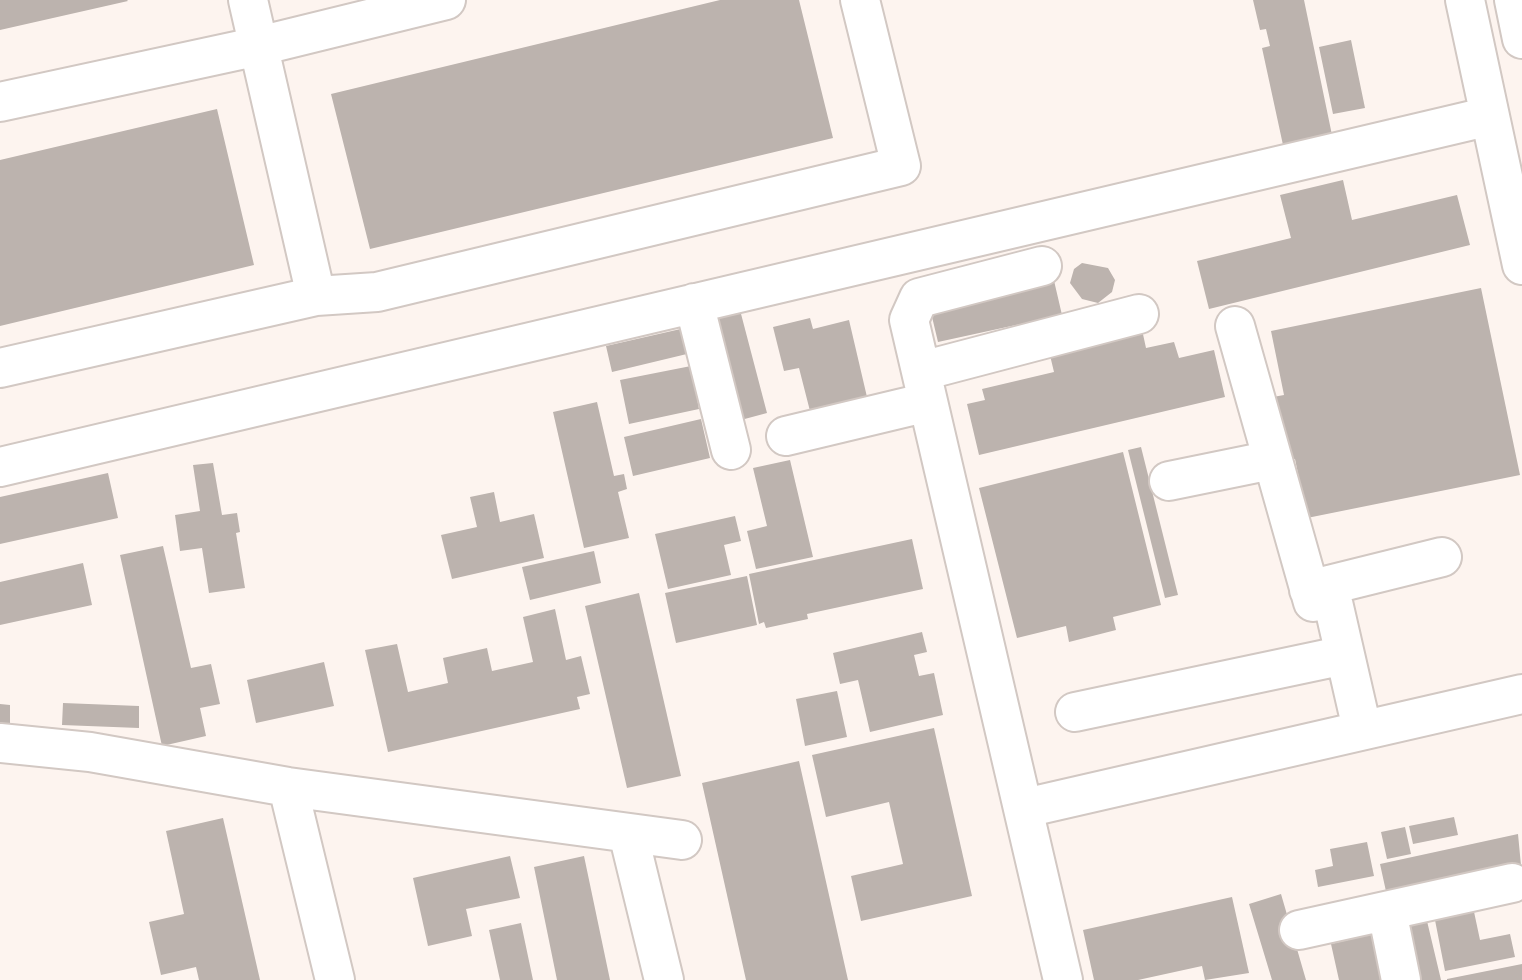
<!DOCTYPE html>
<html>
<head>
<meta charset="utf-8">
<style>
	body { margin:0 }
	canvas { display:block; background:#fdf4ef }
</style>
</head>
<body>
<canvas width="1522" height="980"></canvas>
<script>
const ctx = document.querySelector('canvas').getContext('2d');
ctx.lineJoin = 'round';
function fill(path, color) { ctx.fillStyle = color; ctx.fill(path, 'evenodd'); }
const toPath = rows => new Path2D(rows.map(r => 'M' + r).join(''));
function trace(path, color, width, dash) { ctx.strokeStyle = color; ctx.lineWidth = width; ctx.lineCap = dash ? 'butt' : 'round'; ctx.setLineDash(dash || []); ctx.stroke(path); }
fill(toPath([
	[0,0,127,0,128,1,0,30],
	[720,0,799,0,833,138,370,249,331,94],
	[1253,0,1304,0,1332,135,1283,145,1262,48,1270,46,1266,29,1260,30],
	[1351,40,1365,108,1333,114,1319,47],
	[217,109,254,265,0,326,0,160],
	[1343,180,1352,220,1457,195,1470,245,1209,309,1197,261,1291,238,1280,195],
	[1082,263,1108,268,1115,280,1112,292,1098,303,1082,299,1070,283,1074,269],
	[1052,272,1062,315,938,342,928,300],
	[1481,288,1520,475,1307,518,1295,459,1275,462,1262,399,1284,395,1271,331],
	[740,310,767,413,726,424,704,319],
	[810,318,813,329,849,320,867,397,810,411,799,368,784,371,773,327],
	[1141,325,1146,348,1174,342,1179,358,1214,350,1225,397,979,455,967,404,985,400,982,389,1054,372,1048,347],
	[685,328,691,353,612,372,606,346],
	[691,366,699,409,629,424,620,380],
	[597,402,614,476,624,474,627,489,618,492,629,538,584,548,553,412],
	[701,419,710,458,633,476,624,437],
	[1141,447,1178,595,1165,598,1128,450],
	[1123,452,1161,605,1113,617,1116,630,1069,642,1066,626,1017,638,979,488],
	[790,460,813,557,756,569,747,531,767,526,753,468],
	[213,463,222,515,237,513,240,532,236,533,245,588,209,593,202,548,180,551,175,515,200,511,193,465],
	[108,473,118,518,0,544,0,497],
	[494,492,500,522,534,514,544,558,452,579,441,535,477,527,470,497],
	[735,516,741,541,724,545,731,575,668,589,655,534],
	[912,539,923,589,807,614,808,619,766,628,764,622,759,624,749,574],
	[163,546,191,668,211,664,220,704,200,708,206,736,162,746,120,555],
	[594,551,601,583,530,600,522,567],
	[83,563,92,605,0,625,0,582],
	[747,576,757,625,676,643,665,593],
	[639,593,681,776,627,788,585,606],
	[555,609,566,660,581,656,590,694,577,697,580,709,388,752,365,650,397,644,408,692,448,683,443,658,487,648,492,671,533,662,523,617],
	[922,632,927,652,914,655,919,676,934,673,943,715,870,732,858,680,840,684,833,653],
	[324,662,334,706,256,723,247,680],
	[837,691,847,737,805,746,796,699],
	[63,703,139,706,139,728,62,725],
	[0,704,10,705,10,727,0,726],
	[934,728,972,896,861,921,851,876,903,864,889,802,826,817,812,755],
	[799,761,848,980,746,980,702,783],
	[1454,817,1458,835,1413,844,1409,826],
	[223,818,260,980,199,980,196,967,161,975,149,922,184,914,166,831],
	[1405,827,1411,854,1387,859,1381,832],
	[1518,834,1522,876,1389,905,1380,864],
	[1367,842,1374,876,1318,887,1315,870,1333,866,1330,849],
	[510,856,520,898,466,909,472,936,428,946,413,878],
	[584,856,610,980,557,980,534,867],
	[1281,894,1306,980,1272,980,1249,904],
	[1232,897,1249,973,1205,980,1202,966,1138,980,1094,980,1083,930],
	[1473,907,1480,940,1510,934,1515,957,1445,971,1434,915],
	[1427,921,1441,980,1421,980,1408,925],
	[521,923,533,980,500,980,489,930],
	[1374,934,1385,980,1339,980,1331,944],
	[1522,964,1522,980,1447,980,1447,979]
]), '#bcb3ae');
const minor = toPath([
	[248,0,316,296],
	[1465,0,1522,265],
	[1514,0,1522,39],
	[0,102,259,46,446,0],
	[1042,266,919,298,909,320,1063,980],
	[694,303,731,450],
	[1235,326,1313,602],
	[0,368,316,296,377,292,901,166,860,0],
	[922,371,1139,314],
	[786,436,928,402],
	[0,467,1490,116],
	[1169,481,1272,460],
	[1309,590,1442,557],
	[1332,598,1362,729],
	[1075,712,1345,655],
	[0,743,90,752,288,787,682,840],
	[288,787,335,980],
	[1025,808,1522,694],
	[628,833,664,980],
	[1387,911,1401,980],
	[1299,930,1512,883]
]);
trace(minor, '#d2c8c3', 42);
trace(minor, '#fff', 38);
</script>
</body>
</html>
